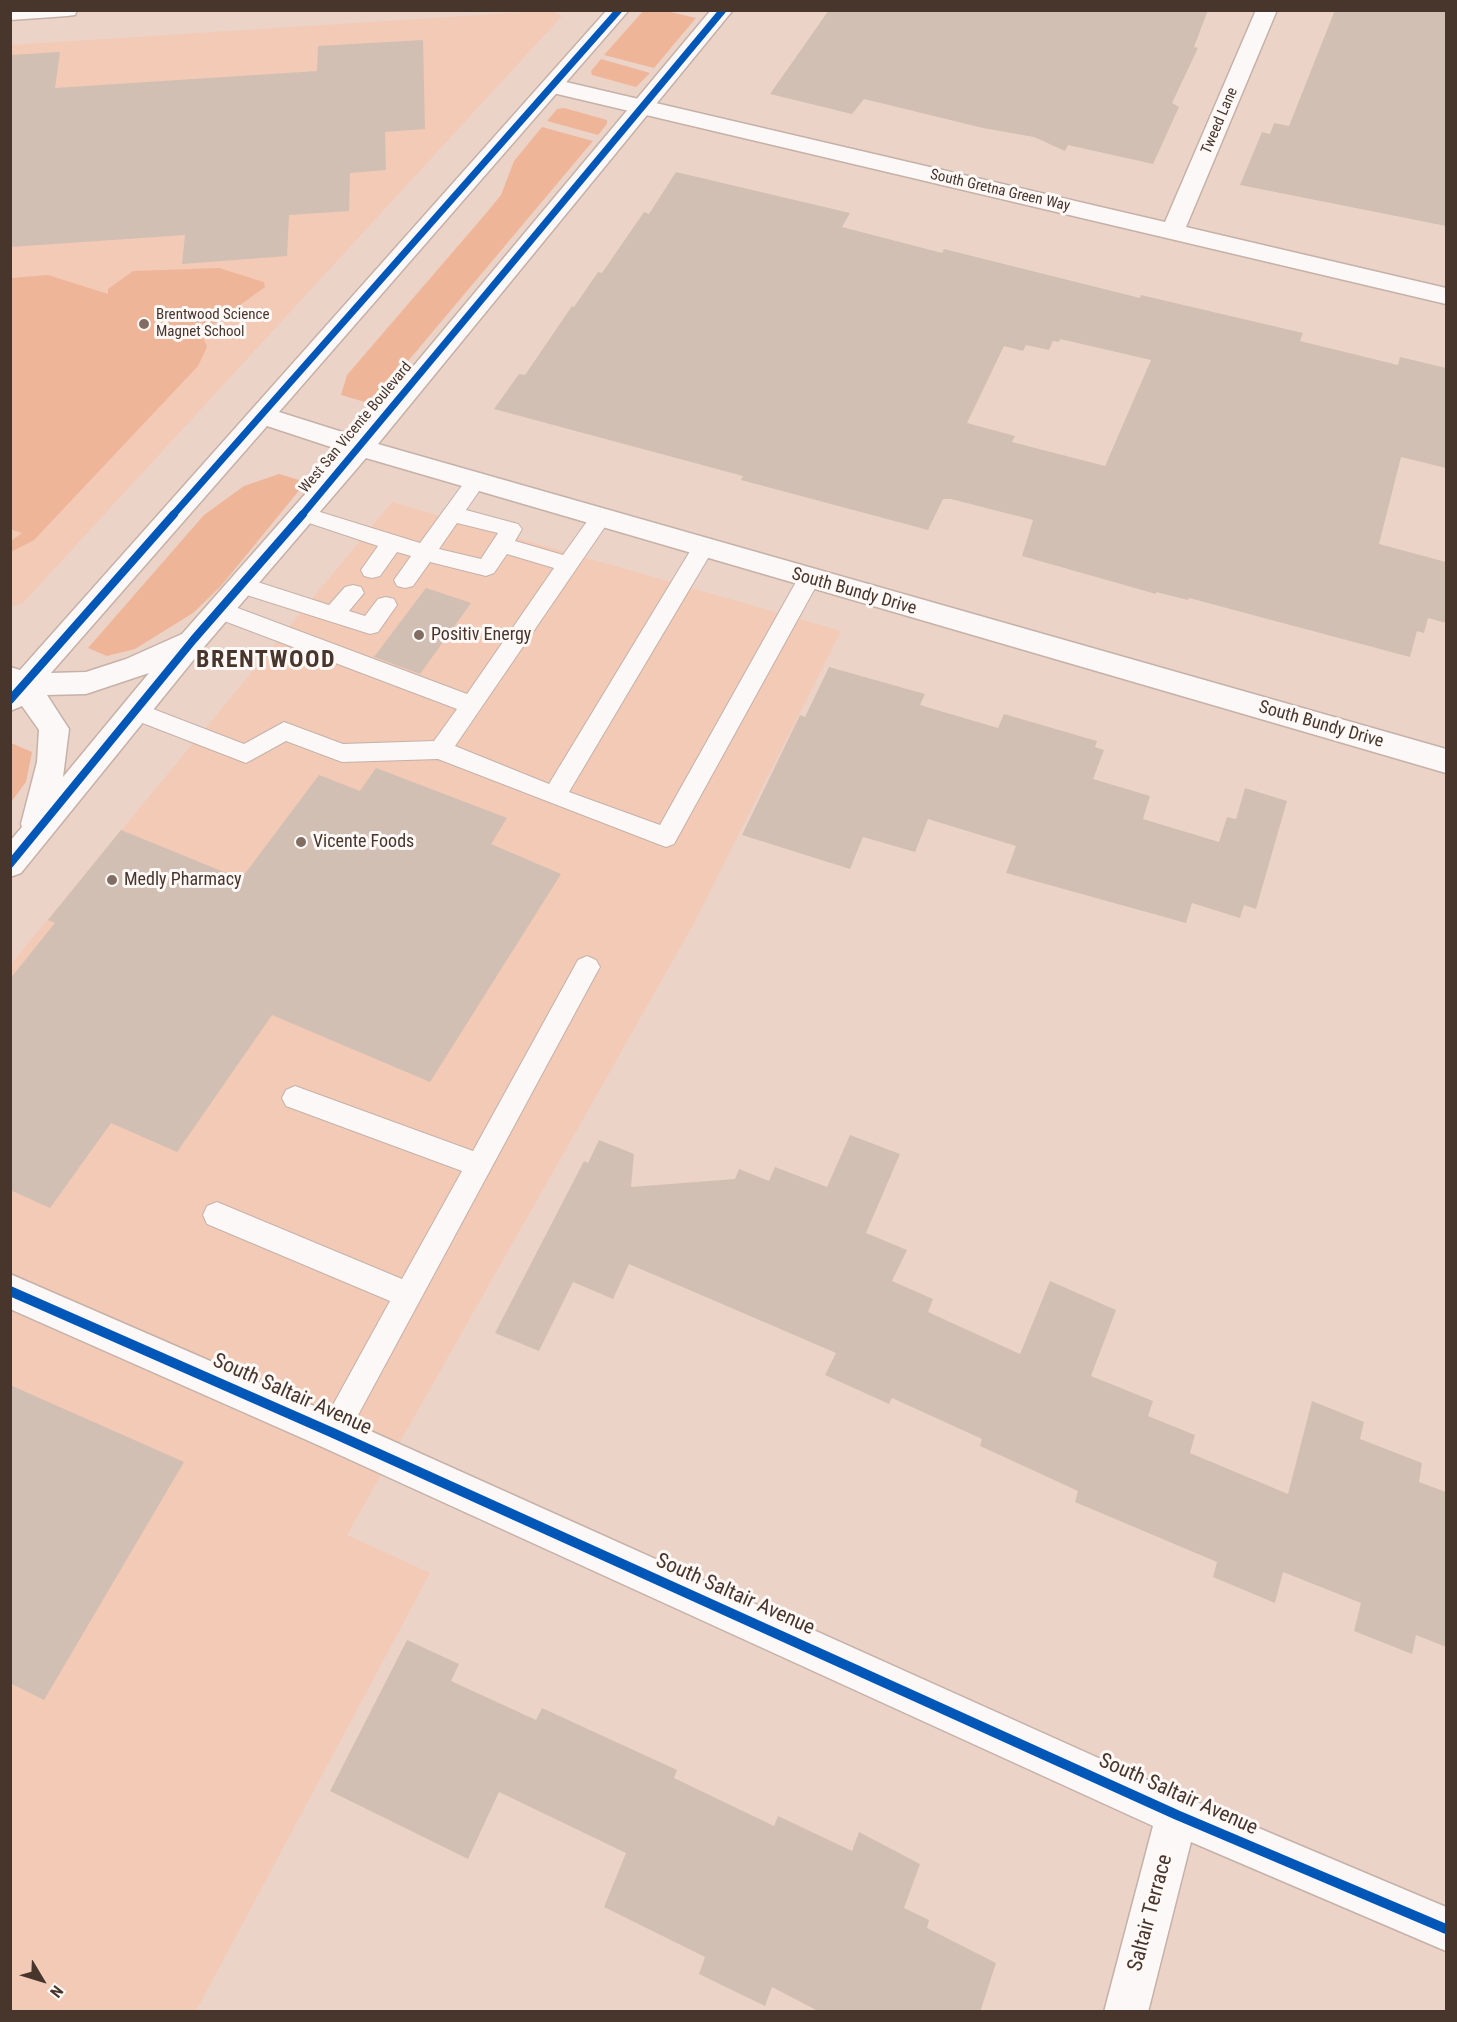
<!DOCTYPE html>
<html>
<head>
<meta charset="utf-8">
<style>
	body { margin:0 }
	#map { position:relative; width:1457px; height:2022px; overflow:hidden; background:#ecd3c7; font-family:"Roboto Condensed",sans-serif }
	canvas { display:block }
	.frame { position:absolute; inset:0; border:12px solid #48362d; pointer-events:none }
	.north { position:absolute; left:12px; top:1950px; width:60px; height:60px; -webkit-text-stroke:4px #fef9f7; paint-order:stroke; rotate:128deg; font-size:16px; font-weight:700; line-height:24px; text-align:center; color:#48362d }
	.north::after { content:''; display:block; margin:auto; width:21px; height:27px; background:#48362d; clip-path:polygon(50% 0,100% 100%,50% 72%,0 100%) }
</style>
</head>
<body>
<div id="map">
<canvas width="1457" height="2022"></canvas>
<div class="frame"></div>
<div class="north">N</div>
</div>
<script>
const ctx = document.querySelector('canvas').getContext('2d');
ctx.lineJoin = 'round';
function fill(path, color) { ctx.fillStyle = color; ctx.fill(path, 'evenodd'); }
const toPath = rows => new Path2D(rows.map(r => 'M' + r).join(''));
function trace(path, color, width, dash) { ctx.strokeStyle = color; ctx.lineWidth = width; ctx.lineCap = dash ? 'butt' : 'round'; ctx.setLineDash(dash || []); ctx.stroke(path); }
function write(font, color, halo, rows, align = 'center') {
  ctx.font = font + ' "Roboto Condensed",sans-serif'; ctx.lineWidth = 6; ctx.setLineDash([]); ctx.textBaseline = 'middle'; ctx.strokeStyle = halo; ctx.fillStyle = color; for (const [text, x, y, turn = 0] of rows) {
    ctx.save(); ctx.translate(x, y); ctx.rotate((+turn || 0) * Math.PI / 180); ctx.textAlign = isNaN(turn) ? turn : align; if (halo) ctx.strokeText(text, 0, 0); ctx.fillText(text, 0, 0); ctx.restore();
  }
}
fill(toPath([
	[542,11,553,11,562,16,22,604,11,606,11,45],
	[392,502,841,631,693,925,347,1535,430,1573,196,2011,11,2012,11,964]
]), '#f2cab6');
fill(toPath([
	[644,10,666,11,696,18,654,68,604,55],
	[601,59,650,73,636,87,592,75,591,71],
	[564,108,607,120,607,124,598,135,547,121,557,109],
	[542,127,593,141,372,404,341,395,347,375,488,211,501,195,514,161],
	[219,268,264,282,265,287,207,329,200,329,207,347,198,366,34,540,11,552,11,541,22,533,10,529,11,278,48,275,108,294,108,289,133,271],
	[279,474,306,482,221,586,193,613,135,649,107,656,88,648,204,515,244,486],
	[11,743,32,752,26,782,11,802]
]), '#efb598');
fill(toPath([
	[829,10,1208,10,1194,47,1198,48,1172,103,1179,107,1153,164,1068,145,1065,151,1034,137,983,128,864,99,852,114,770,94],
	[1335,10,1446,10,1446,226,1240,185,1262,132,1270,134,1274,123,1289,126],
	[423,40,425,129,385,132,386,170,350,173,349,211,289,215,287,256,182,264,185,235,10,247,10,55,60,52,55,88,317,71,318,46],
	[676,172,850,213,842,227,942,253,944,249,1140,298,1141,295,1303,333,1300,341,1398,365,1400,357,1446,368,1446,468,1401,457,1379,544,1446,562,1446,623,1428,618,1424,633,1417,631,1410,657,1189,598,1188,600,1156,592,1156,594,1022,556,1033,520,951,499,943,499,928,530,741,480,743,476,494,409,519,374,525,375,572,306,574,307,598,272,602,273,644,212,649,214],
	[1060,339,1151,360,1105,466,1012,442,1015,436,967,423,1004,346,1023,351,1026,345,1049,350,1053,341,1059,342],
	[426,588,471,603,420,674,374,657],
	[829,667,925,694,920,705,998,728,1004,714,1097,741,1095,747,1104,750,1093,779,1150,796,1143,819,1219,842,1227,817,1236,819,1245,788,1287,801,1256,909,1244,905,1240,918,1192,903,1186,923,1006,873,1016,846,928,819,915,852,863,837,850,869,742,835,800,715,805,717],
	[376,768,507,818,491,844,561,874,430,1082,272,1015,177,1152,111,1123,50,1208,10,1190,10,979,55,923,48,920,121,830,241,879,319,775,360,791],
	[850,1135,900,1154,866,1233,907,1250,892,1281,933,1299,928,1312,1020,1354,1050,1281,1116,1310,1091,1376,1153,1401,1148,1416,1195,1435,1190,1453,1288,1494,1312,1401,1364,1422,1360,1439,1422,1463,1419,1482,1446,1492,1446,1647,1416,1635,1412,1654,1354,1631,1361,1603,1283,1572,1275,1603,1213,1577,1217,1562,1075,1502,1078,1491,980,1446,982,1439,892,1398,889,1404,825,1375,836,1353,629,1264,613,1299,573,1282,539,1351,495,1333,584,1161,588,1163,599,1140,634,1154,631,1187,735,1179,739,1169,769,1181,775,1167,827,1187],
	[10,1385,184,1462,44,1700,10,1683],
	[407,1640,459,1664,451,1681,536,1720,542,1708,677,1770,674,1778,774,1826,778,1816,852,1851,859,1832,920,1864,904,1908,929,1920,927,1928,996,1963,980,2012,820,2012,772,1987,765,2006,699,1974,705,1957,604,1907,626,1853,499,1792,468,1859,330,1791]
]), '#d1bfb3');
const lane = toPath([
	[476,474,483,476,486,481,466,510,518,524,522,529,515,541,563,555,593,513,600,511,607,513,611,518,455,746,549,784,695,543,703,540,711,543,714,548,569,792,660,825,801,573,809,571,817,573,820,579,674,844,666,847,658,844,438,759,342,762,286,741,246,763,127,717,124,711,127,705,135,702,244,744,284,722,343,744,434,741,457,709,211,616,208,610,211,604,219,602,227,604,467,694,554,568,507,554,494,573,486,576,430,562,413,586,405,588,397,586,394,580,411,556,397,552,380,576,372,578,364,576,361,570,378,546,297,519,293,514,297,509,304,507,420,543,469,476,476,474],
	[457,523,498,533,481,559,439,549,457,523],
	[242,577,329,605,345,587,353,585,361,587,364,593,349,611,365,616,378,599,386,597,394,599,397,605,378,632,370,634,234,591,231,585,234,579,242,577],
	[587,956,596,960,600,967,596,974,343,1443,333,1447,323,1443,318,1433,323,1423,390,1301,207,1224,203,1215,207,1206,217,1202,402,1279,462,1171,286,1106,282,1098,286,1090,295,1086,473,1151,578,960,587,956]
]);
const street = toPath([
	[10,10,77,10,75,15,67,16,10,20,10,10],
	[1256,10,1277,10,1186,227,1446,288,1446,304,553,93,545,91,542,86,545,81,553,79,1165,222,1256,10],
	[10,1274,346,1420,1192,1800,1446,1907,1446,1951,1191,1842,1148,2012,1104,2012,1153,1826,320,1446,10,1309,10,1274]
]);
const secondary = toPath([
	[607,10,629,10,279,412,355,436,711,10,733,10,378,444,1446,749,1446,773,366,458,204,647,21,873,10,877,10,841,22,827,21,824,37,762,39,730,22,706,10,711,10,667,20,670,607,10],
	[267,426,343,451,182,634,126,659,86,672,51,673,267,426],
	[149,673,63,777,69,729,47,695,86,694,149,673]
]);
trace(lane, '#c5b1a8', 2);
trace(street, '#c5b1a8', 3);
trace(secondary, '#c5b1a8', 3);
fill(lane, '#fcf8f7');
fill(street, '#fcf8f7');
fill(secondary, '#fcf8f7');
trace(toPath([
	[173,515,619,10],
	[302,515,723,10]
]), '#0057b8', 7);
trace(toPath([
	[10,700,174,514],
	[10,864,194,639,303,514]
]), '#0057b8', 8);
trace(toPath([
	[10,1291,333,1433,1177,1815,1446,1929]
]), '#0057b8', 10);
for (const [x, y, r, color] of [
	[144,324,6,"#816d63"],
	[419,635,6,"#816d63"],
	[301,842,6,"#816d63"],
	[112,880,6,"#816d63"]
]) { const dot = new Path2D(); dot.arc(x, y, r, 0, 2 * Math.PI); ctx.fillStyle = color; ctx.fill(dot); trace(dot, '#fef9f7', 2); }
write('15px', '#48362d', '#fef9f7', [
	["Tweed Lane",1220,121,-67],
	["South Gretna Green Way",1000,191,13],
	["West San Vicente Boulevard",356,428,-50]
]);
write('15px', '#48362d', '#fef9f7', [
	["Brentwood Science",156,315],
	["Magnet School",156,332]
], 'left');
write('18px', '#48362d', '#fef9f7', [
	["South Bundy Drive",854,592,16],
	["South Bundy Drive",1321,725,16]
]);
write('18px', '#48362d', '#fef9f7', [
	["Positiv Energy",431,635],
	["Vicente Foods",313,842],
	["Medly Pharmacy",124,880]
], 'left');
write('21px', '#48362d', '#fef9f7', [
	["South Saltair Avenue",292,1395,24],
	["South Saltair Avenue",735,1595,24],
	["South Saltair Avenue",1178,1795,24],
	["Saltair Terrace",1151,1913,-75]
]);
ctx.letterSpacing = '1.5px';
write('bold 24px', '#48362d', '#fef9f7', [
	["BRENTWOOD",266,661]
]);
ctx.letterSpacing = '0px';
</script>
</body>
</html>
